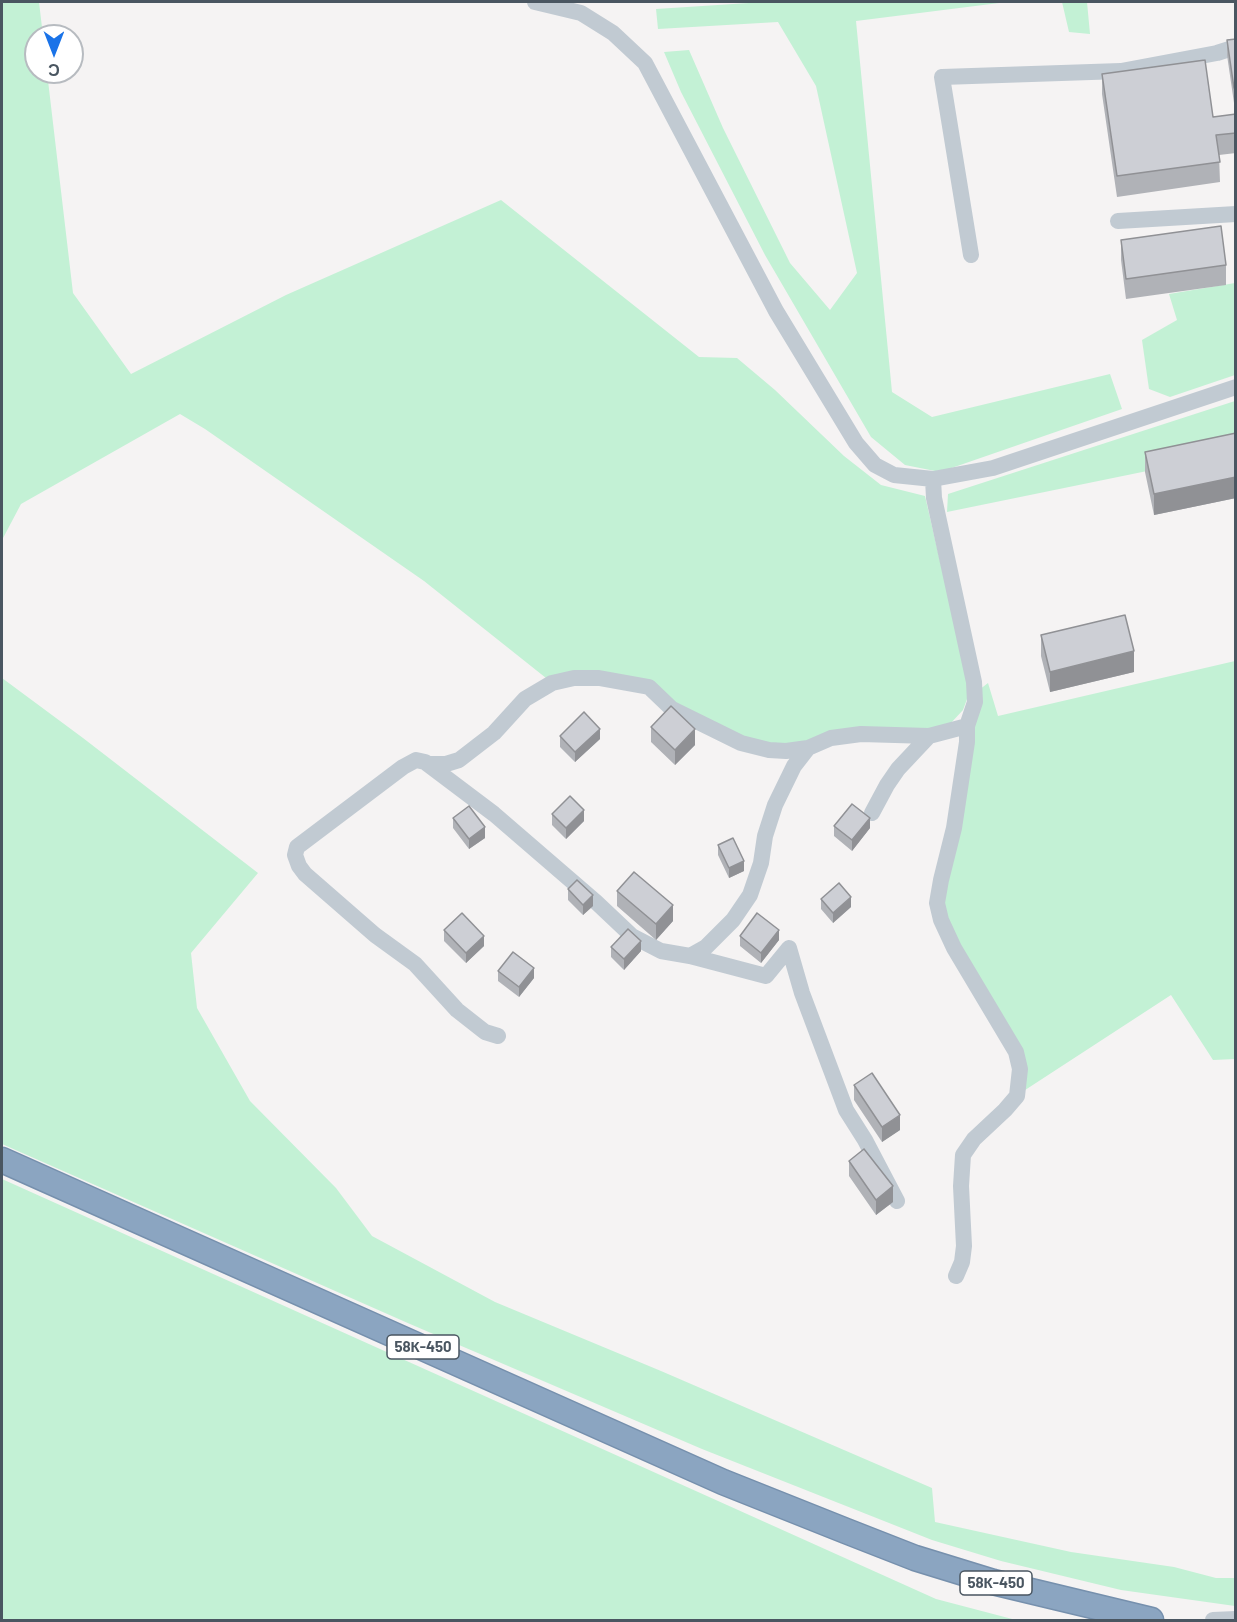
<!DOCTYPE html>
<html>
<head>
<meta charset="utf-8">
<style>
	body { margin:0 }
	#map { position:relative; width:1237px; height:1622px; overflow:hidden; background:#f5f3f3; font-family:Barlow,sans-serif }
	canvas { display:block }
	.frame { position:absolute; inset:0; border:3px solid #4a5661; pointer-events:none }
	.north { position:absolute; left:24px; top:24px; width:60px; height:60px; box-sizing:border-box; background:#fff; border:2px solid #b7bbc0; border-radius:50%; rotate:180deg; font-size:16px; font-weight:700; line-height:24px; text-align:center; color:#4a5661 }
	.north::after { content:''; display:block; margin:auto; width:21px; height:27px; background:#1a73e8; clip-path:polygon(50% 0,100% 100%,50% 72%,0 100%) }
</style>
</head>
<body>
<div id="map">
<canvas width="1237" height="1622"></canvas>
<div class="frame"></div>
<div class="north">С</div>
</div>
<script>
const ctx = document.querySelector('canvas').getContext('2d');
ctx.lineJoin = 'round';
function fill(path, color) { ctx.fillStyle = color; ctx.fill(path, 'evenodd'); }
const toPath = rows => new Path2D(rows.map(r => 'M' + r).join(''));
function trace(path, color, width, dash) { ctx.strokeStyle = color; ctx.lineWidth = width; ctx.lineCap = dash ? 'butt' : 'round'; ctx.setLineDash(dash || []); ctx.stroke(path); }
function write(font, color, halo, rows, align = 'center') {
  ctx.font = font + ' Barlow,sans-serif'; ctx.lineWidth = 4.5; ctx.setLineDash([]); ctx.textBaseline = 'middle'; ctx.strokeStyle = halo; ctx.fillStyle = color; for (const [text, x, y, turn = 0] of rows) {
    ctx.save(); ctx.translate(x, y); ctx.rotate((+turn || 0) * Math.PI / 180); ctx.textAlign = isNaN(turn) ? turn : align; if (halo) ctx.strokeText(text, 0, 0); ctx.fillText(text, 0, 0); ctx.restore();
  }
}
fill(toPath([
	[2,2,39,2,43,36,36,36,36,72,47,72,73,293,131,374,286,295,501,200,699,357,737,358,775,390,844,456,881,485,925,496,970,691,963,710,950,724,939,728,785,748,729,735,676,705,659,687,546,678,424,581,205,429,180,414,21,504,2,540],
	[764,2,1007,2,856,21,892,392,932,417,1110,374,1122,409,940,472,905,465,871,437,765,255,681,92,664,52,689,50,723,128,790,263,830,310,857,273,816,86,778,22,658,29,656,9],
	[1062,2,1087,2,1090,34,1069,32],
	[1235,283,1235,375,1170,397,1149,389,1142,340,1177,320,1169,294],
	[1235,401,1235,453,947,512,948,494],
	[1235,661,1235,1059,1213,1060,1171,995,1019,1094,1023,1065,941,914,979,690,988,683,998,716],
	[2,678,83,738,258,873,191,953,197,1008,250,1101,336,1188,372,1236,495,1302,661,1371,932,1488,935,1522,1071,1552,1174,1567,1216,1578,1235,1578,1235,1606,1121,1590,1001,1561,932,1540,702,1449,410,1324,2,1144],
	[2,1179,936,1599,1016,1620,2,1620]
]), '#c3f1d5');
const highway = toPath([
	[2,1160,723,1482,846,1531,915,1558,993,1582,1151,1620]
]);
trace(highway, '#7690ad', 27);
trace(toPath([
	[535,2,581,13,613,33,645,63,776,311,856,443,875,465,894,475,933,479,993,468,1236,387],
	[1118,221,1236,214],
	[971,255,942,77,1121,71,1217,53,1236,47],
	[428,764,446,764,459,760,494,733,525,699,552,683,574,678,599,678,649,687,672,709,741,743,769,750,786,751,808,748],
	[872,813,887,785,898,769,929,736],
	[690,956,766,976,789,948,802,993,846,1110,865,1140,897,1201],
	[498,1036,485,1032,457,1010,415,964,375,935,305,874,299,866,295,855,297,847,403,767,416,760,425,762,494,814,596,902,632,936,661,951,690,956,706,947,733,920,750,895,761,863,765,836,775,805,794,766,808,748,831,738,861,734,929,736,967,726,975,702,974,682,934,498,933,479],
	[956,1276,962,1262,964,1246,961,1186,963,1155,974,1139,1005,1110,1017,1096,1020,1069,1016,1052,954,948,941,920,937,903,941,880,954,828,967,742,967,726],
	[1213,1620,1236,1619]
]), '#c1cad2', 16);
trace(highway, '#8ba5c1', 24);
fill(toPath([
	[1236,39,1236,103,1234,103,1227,55,1227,40],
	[1102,74,1213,117,1236,114,1236,153,1219,155,1220,182,1117,197,1102,94],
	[1121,240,1226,265,1226,285,1126,299,1121,260],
	[1236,433,1236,498,1154,515,1145,472,1145,452],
	[1041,635,1134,672,1050,692,1041,656],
	[651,727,695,745,675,765,651,742],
	[560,736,600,739,575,762,560,747],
	[552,814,584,821,566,839,552,825],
	[453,818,485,838,469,849,453,828],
	[834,826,870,828,852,851,834,836],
	[718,845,744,871,729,878,718,855],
	[568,889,593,906,583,915,568,900],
	[617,891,673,921,656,940,617,906],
	[821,899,851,907,833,923,821,909],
	[444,930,484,946,466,963,444,941],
	[740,936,779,940,761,963,740,946],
	[611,947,641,951,624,970,611,957],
	[498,971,534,978,519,997,498,981],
	[854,1085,900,1130,882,1142,854,1100],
	[849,1161,893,1202,876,1215,849,1176]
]), '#b0b2b7');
fill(toPath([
	[1236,477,1236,498,1154,515,1154,494],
	[1134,651,1134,672,1050,692,1050,672],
	[600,729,600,739,575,762,575,752],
	[695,729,695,745,675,765,675,750],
	[584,810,584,821,566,839,566,828],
	[870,818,870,828,852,851,852,840],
	[485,827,485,838,469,849,469,839],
	[744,861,744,871,729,878,729,868],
	[593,895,593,906,583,915,583,905],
	[851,897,851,907,833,923,833,913],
	[673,905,673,921,656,940,656,924],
	[779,930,779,940,761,963,761,953],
	[484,936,484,946,466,963,466,953],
	[641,941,641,951,624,970,624,959],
	[534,968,534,978,519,997,519,987],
	[900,1115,900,1130,882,1142,882,1127],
	[893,1186,893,1202,876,1215,876,1200]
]), '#909195');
const building = toPath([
	[1236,39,1236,87,1234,88,1227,40,1236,39],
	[1205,60,1213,117,1236,114,1236,133,1216,135,1220,162,1117,176,1102,74,1205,60],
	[1221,226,1226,265,1126,279,1121,240,1221,226],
	[1236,433,1236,477,1154,494,1145,452,1236,433],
	[1125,615,1134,651,1050,672,1041,635,1125,615],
	[671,706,695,729,675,750,651,727,671,706],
	[584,712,600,729,575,752,560,736,584,712],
	[570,796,584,810,566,828,552,814,570,796],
	[852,804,870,818,852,840,834,826,852,804],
	[469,806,485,827,469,839,453,818,469,806],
	[733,838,744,861,729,868,718,845,733,838],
	[634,872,673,905,656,924,617,891,634,872],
	[577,880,593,895,583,905,568,889,577,880],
	[839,883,851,897,833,913,821,899,839,883],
	[462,913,484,936,466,953,444,930,462,913],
	[757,913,779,930,761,953,740,936,757,913],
	[628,929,641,941,624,959,611,947,628,929],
	[513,952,534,968,519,987,498,971,513,952],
	[872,1073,900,1115,882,1127,854,1085,872,1073],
	[864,1149,893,1186,876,1200,849,1161,864,1149]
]);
fill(building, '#cdcfd5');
trace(building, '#909195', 1.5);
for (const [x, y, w] of [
	[423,1347,72],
	[996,1583,72]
]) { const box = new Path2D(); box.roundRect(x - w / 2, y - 12, w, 24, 4.5); ctx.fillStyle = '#fff'; ctx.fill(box); trace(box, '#4a5661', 1.5); }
write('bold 15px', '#4a5661', null, [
	["58К-450",423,1347],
	["58К-450",996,1583]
]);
</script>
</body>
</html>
